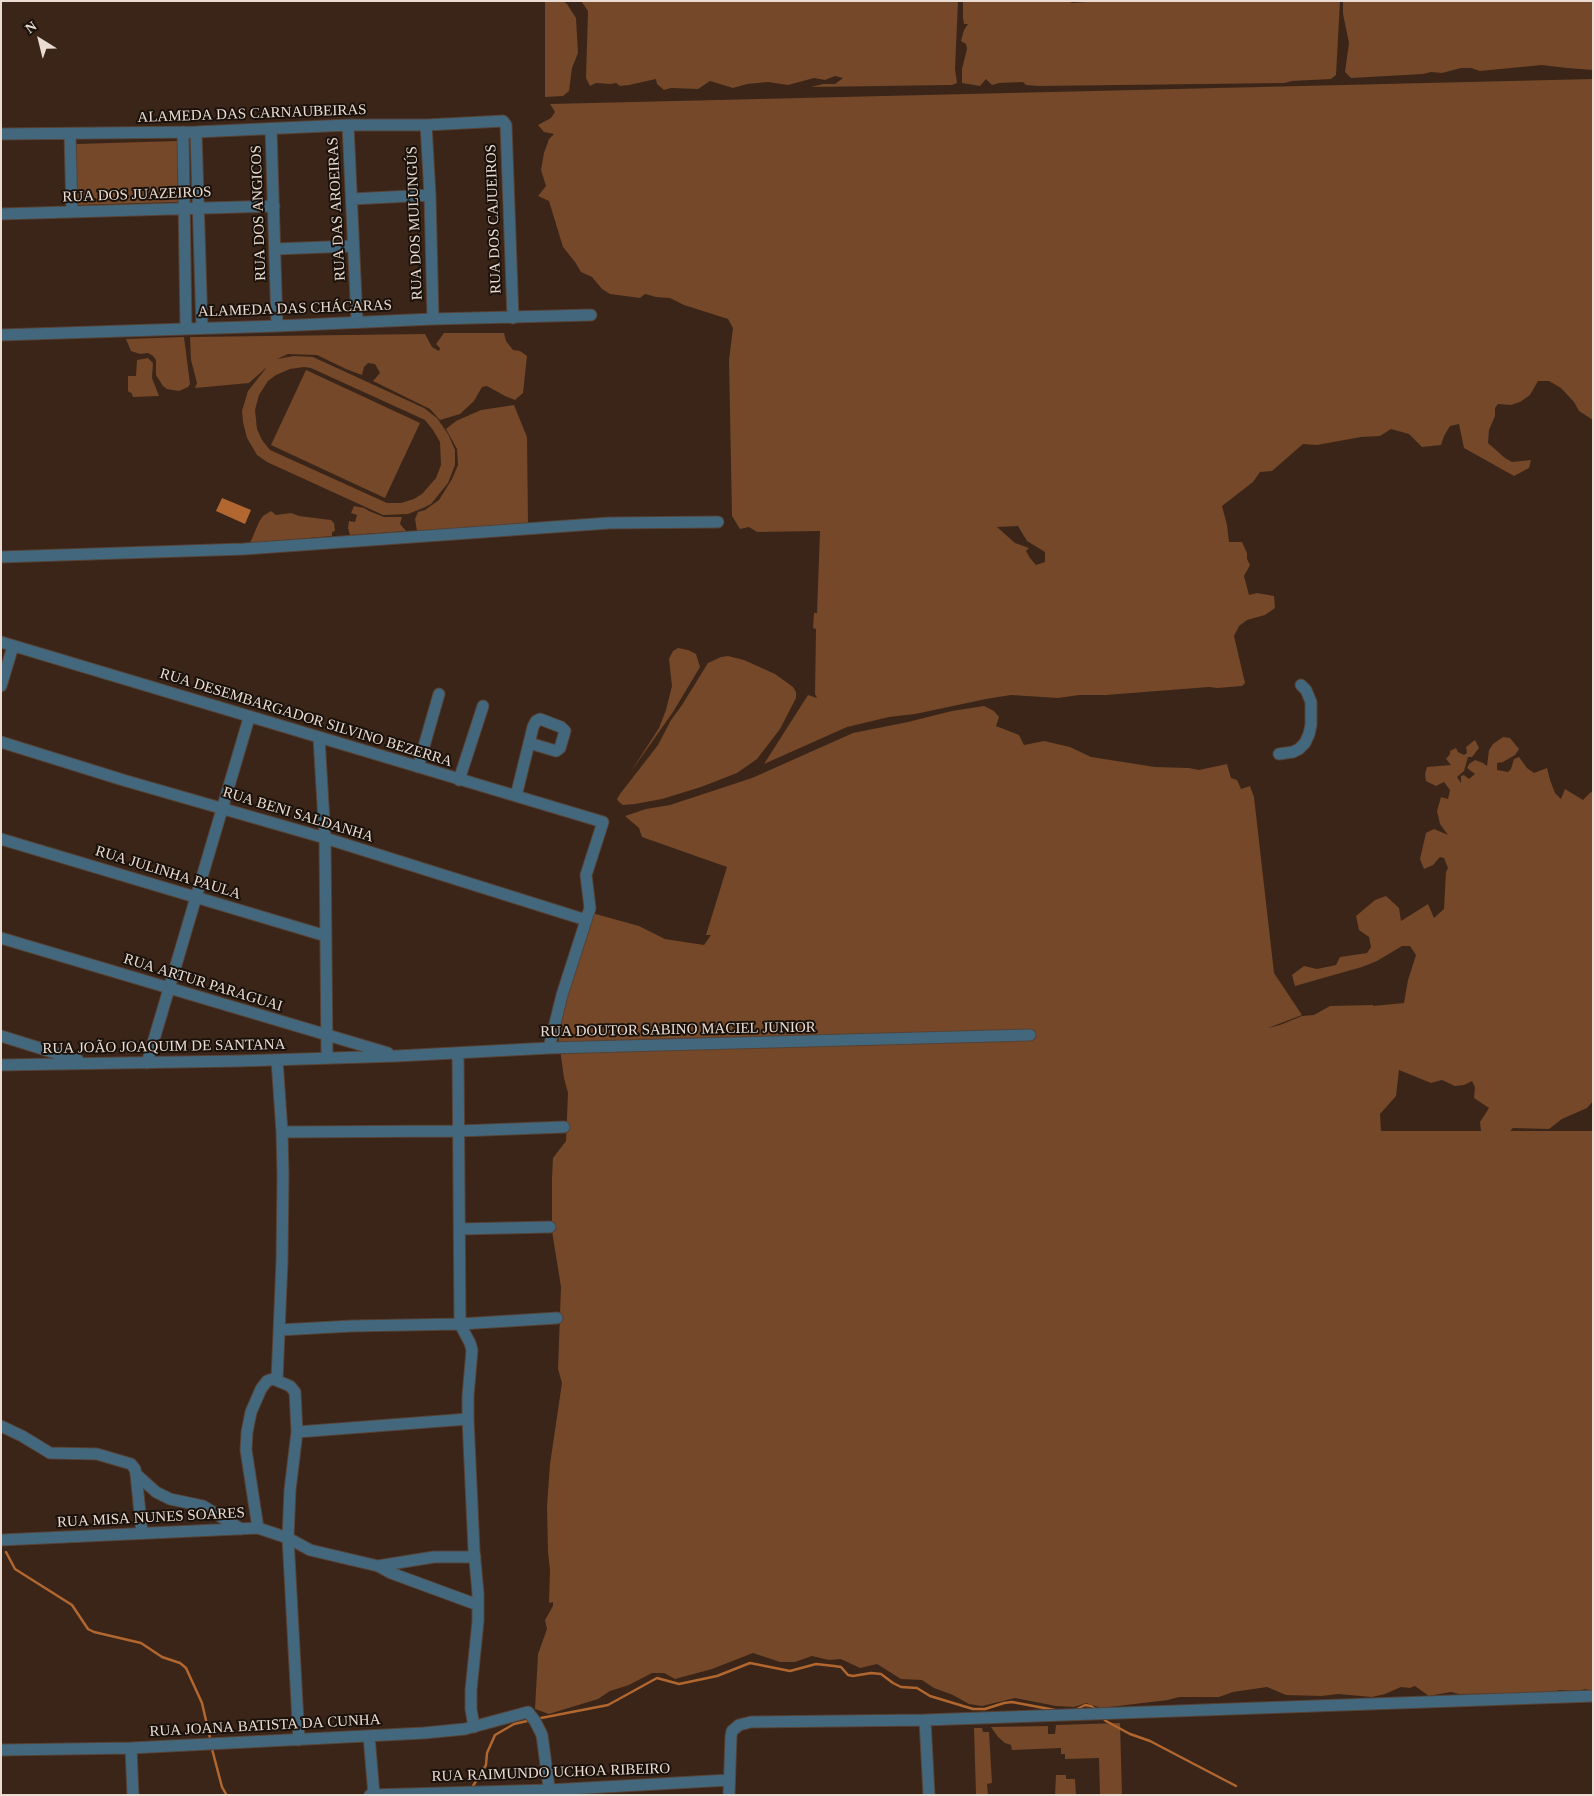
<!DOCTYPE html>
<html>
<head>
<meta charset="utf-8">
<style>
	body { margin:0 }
	#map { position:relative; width:1594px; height:1796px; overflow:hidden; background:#3a2518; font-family:Georgia,serif }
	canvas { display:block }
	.frame { position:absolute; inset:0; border:2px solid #eadcd3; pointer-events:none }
	.north { position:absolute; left:15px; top:15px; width:50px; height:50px; -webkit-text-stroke:4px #1a110b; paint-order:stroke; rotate:324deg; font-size:14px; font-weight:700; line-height:20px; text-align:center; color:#eadcd3 }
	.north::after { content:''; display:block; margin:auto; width:18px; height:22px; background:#eadcd3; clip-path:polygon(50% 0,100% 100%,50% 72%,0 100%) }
</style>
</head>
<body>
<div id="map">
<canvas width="1594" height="1796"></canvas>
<div class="frame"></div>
<div class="north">N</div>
</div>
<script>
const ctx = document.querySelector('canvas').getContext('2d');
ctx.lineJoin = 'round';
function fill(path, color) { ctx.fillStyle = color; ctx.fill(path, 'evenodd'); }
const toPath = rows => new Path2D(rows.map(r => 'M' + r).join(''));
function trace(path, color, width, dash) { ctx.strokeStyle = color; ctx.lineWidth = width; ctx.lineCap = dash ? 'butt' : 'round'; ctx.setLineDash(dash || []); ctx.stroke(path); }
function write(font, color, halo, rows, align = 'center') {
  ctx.font = font + ' Georgia,serif'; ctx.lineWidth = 4; ctx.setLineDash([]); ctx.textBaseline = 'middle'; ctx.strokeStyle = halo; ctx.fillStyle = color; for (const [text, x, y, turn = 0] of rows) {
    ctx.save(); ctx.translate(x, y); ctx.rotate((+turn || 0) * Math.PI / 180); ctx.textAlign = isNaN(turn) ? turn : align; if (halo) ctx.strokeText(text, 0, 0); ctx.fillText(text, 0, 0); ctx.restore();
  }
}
fill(toPath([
	[545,1,563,1,567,4,576,18,578,53,572,68,569,91,563,96,545,97],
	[581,1,958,1,955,69,957,83,952,85,811,87,823,84,835,84,843,78,835,76,825,80,814,78,788,85,768,82,747,84,733,88,710,81,698,89,671,88,664,90,657,84,656,79,629,85,620,86,616,83,611,84,596,83,590,86,586,78,588,11],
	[963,1,1068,1,1072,3,1100,1,1340,1,1336,75,1331,79,1292,81,1284,83,1039,86,1026,85,1023,82,999,83,992,85,986,79,980,86,962,83,962,69,967,49,966,44,961,41,964,30,968,24,964,24,963,18],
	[1343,1,1593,1,1593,70,1567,68,1542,65,1480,71,1471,68,1461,68,1442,73,1431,72,1423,74,1351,78,1345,72,1349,43,1343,14],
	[1593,79,1593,420,1579,411,1574,402,1561,388,1549,381,1538,381,1530,395,1520,402,1511,405,1498,404,1495,408,1495,416,1489,430,1488,443,1505,458,1512,462,1531,460,1529,468,1514,476,1464,448,1459,424,1450,426,1444,436,1441,445,1422,447,1409,434,1391,429,1380,436,1361,437,1317,445,1303,444,1272,471,1260,472,1253,482,1222,506,1227,525,1229,542,1242,542,1247,553,1247,559,1250,565,1244,576,1249,595,1257,593,1274,596,1275,608,1265,615,1247,620,1239,626,1234,636,1245,683,1242,686,1217,688,1209,687,1106,695,1079,695,1058,698,1011,695,986,699,915,714,889,717,847,727,764,764,808,695,817,698,815,694,816,629,813,628,814,613,817,613,820,531,757,532,749,527,740,529,732,516,729,360,733,328,728,319,684,305,670,298,656,297,645,294,640,298,610,294,602,289,592,277,581,272,575,262,563,247,549,201,538,196,546,186,541,170,544,153,549,139,554,134,544,132,538,125,551,118,555,112,550,104],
	[1018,526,1027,541,1045,552,1045,562,1036,565,1030,558,1026,551,1029,548,1015,543,997,527],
	[177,141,178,202,77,205,76,144],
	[444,333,504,333,506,341,513,350,520,351,527,356,523,393,515,400,505,396,487,386,482,387,474,401,460,414,440,420,430,409,373,381,380,373,375,364,368,363,364,367,362,375,346,369,317,355,288,354,277,359,294,356,313,357,424,408,437,418,448,434,455,450,455,465,448,483,431,504,423,508,408,514,383,515,267,462,257,455,247,438,243,422,242,411,248,391,267,367,249,383,195,388,197,383,191,360,190,337,425,334,432,347,439,351,440,348,436,344],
	[304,367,311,368,425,420,433,430,440,442,441,465,436,478,422,494,414,499,401,503,387,503,270,450,262,440,257,429,255,410,259,395,268,381,276,375,290,369],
	[184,337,190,384,188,387,179,391,167,389,163,386,156,375,156,360,153,356,148,353,140,354,131,351,126,339],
	[148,358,153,363,152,378,159,396,133,397,131,392,130,393,128,391,128,376,136,376,137,360],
	[306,370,420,423,385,498,271,445],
	[514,405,527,437,528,523,417,531,415,519,418,512,425,510,439,500,452,479,458,465,457,449,446,429,456,421,481,410],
	[354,506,364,508,369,511,384,517,402,517,400,524,406,531,350,535,348,528,349,521,355,522,357,515,351,513],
	[271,511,276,515,291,513,299,516,331,520,334,523,335,531,332,532,332,536,250,543,259,522,263,516],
	[678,648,688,650,696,654,700,667,673,712,630,773,659,728,666,710,672,686,669,659,673,651],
	[728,656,744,660,775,674,793,687,796,692,796,698,780,729,757,759,737,773,701,787,662,799,635,804,623,805,619,802,617,799,620,794,658,745,671,720,682,705,708,663,721,657],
	[984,706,994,711,999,717,996,726,1019,735,1024,745,1044,741,1070,747,1091,757,1155,767,1189,768,1199,770,1227,764,1231,778,1237,780,1241,789,1250,786,1254,797,1274,973,1302,1015,1268,1028,1280,1025,1302,1016,1314,1015,1330,1006,1373,1005,1373,1006,1404,1003,1408,980,1416,955,1410,946,1402,946,1377,961,1362,967,1295,986,1292,975,1304,966,1317,969,1336,965,1340,957,1367,953,1371,947,1369,937,1359,930,1356,916,1375,900,1386,896,1399,908,1401,921,1428,904,1434,918,1444,909,1446,872,1448,868,1444,858,1440,857,1433,865,1424,869,1420,859,1426,833,1434,829,1448,835,1440,824,1437,811,1441,797,1448,799,1450,790,1444,782,1436,786,1426,781,1425,774,1427,767,1451,765,1446,759,1450,754,1450,751,1456,748,1458,752,1464,755,1467,753,1466,747,1475,740,1479,748,1472,757,1468,757,1464,771,1457,777,1461,783,1461,776,1464,775,1469,779,1475,774,1467,768,1469,764,1475,760,1483,763,1487,766,1489,750,1493,744,1503,737,1510,738,1519,749,1515,755,1503,762,1497,763,1497,770,1508,772,1511,769,1514,759,1519,757,1527,768,1534,773,1547,768,1550,780,1555,793,1561,799,1565,789,1583,800,1591,792,1593,793,1593,1101,1587,1108,1562,1119,1549,1129,1513,1128,1510,1131,1593,1131,1593,1692,1586,1689,1576,1691,1560,1690,1548,1693,1459,1694,1451,1692,1429,1696,1415,1686,1410,1688,1401,1687,1385,1694,1372,1697,1338,1694,1322,1696,1286,1695,1267,1687,1233,1692,1219,1697,1179,1697,1168,1700,1101,1708,1086,1703,1074,1707,1056,1706,1015,1698,982,1706,969,1704,953,1695,934,1688,922,1680,901,1679,877,1664,860,1668,841,1659,829,1660,812,1656,795,1662,780,1662,753,1653,712,1669,675,1679,664,1673,652,1673,629,1685,610,1691,598,1699,549,1714,535,1709,538,1654,547,1629,545,1620,553,1606,553,1602,549,1603,550,1570,548,1552,547,1506,550,1464,562,1383,558,1369,561,1287,552,1231,552,1178,553,1158,566,1141,568,1093,564,1078,557,1027,592,913,639,926,665,939,704,945,711,935,706,935,727,867,642,837,639,828,625,816,646,809,670,805,752,778,853,733,908,722,952,711],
	[1399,1070,1431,1083,1442,1080,1455,1086,1464,1085,1472,1081,1475,1087,1474,1098,1489,1108,1480,1122,1481,1131,1381,1131,1380,1114,1396,1096],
	[1120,1723,1122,1795,1100,1795,1099,1758,1065,1759,1065,1754,1061,1754,1061,1748,1012,1750,1011,1745,1005,1743,998,1737,991,1727,1048,1726,1048,1734,1055,1734,1056,1725],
	[974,1728,982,1728,983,1732,989,1732,992,1783,987,1784,988,1795,976,1795],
	[1056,1775,1066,1775,1066,1779,1075,1779,1076,1795,1055,1795]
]), '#744828');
fill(toPath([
	[222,498,251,510,245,524,216,511]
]), '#b1672f');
trace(toPath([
	[6,1552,15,1569,72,1605,88,1629,94,1632,141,1643,162,1657,180,1663,186,1668,202,1703,210,1738],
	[1075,1710,1085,1705,1091,1706,1097,1710],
	[1102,1717,1106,1721,1130,1734,1150,1741,1236,1786],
	[541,1718,608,1705,657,1678,679,1684,717,1676,750,1663,790,1671,816,1664,834,1666,841,1667,848,1675,853,1676,871,1673,881,1674,893,1683,901,1687,917,1688,930,1696,973,1709,985,1709,1004,1703,1012,1702,1055,1710],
	[212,1749,222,1787,226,1794],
	[473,1786,486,1765,487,1753,495,1735,514,1724,527,1721]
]), '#b1672f', 2.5);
const minor = toPath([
	[348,125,357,321],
	[426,125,430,195,433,319],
	[271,129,277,326],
	[183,132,186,329],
	[196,132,202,328],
	[1,134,196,132,348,125,426,125,503,121,506,125,513,318],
	[70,135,72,212],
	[352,199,430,195],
	[1,214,274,206],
	[275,249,353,246],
	[1,335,277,326,433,319,591,315],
	[1,557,244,549,609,523,718,522],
	[1,642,603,822,586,875,590,908,562,995,549,1048],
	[1,686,13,646],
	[319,738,325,838,327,1058],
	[1,742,123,780,325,838,586,920],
	[1279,754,1293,752,1299,749,1305,743,1309,734,1311,725,1311,702,1306,690,1301,685],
	[418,767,439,694],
	[459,780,483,706],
	[516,796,533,727,536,721,540,719,561,727,565,731,560,748,556,751,529,743],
	[1,839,326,936],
	[1,938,388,1053],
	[1,1036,78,1060],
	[458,1053,460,1324,470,1343,472,1350,468,1396,468,1419,474,1550,478,1593,478,1621,471,1690,471,1709,474,1727],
	[277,1060,282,1132,283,1175,282,1261,277,1380],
	[147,1063,249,718],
	[1,1065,238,1061,397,1056,549,1048,1030,1035],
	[282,1132,459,1131,564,1127],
	[460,1229,550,1227],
	[279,1330,352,1326,460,1324,557,1318],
	[1,1426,22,1436,50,1453,97,1454,131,1464,135,1469,136,1474,142,1533],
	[297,1432,468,1419],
	[136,1474,156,1492,170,1499,203,1506,241,1529],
	[258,1528,246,1450,247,1432,251,1412,261,1389,267,1381,273,1379,290,1386,295,1392,297,1432,290,1490,288,1538,299,1740],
	[1,1540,258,1528,288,1538,310,1550,378,1566,434,1557,475,1557],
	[378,1566,391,1573,478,1605],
	[925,1720,929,1795],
	[369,1736,374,1795],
	[131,1748,133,1795],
	[1,1750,131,1748,424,1733,465,1729,528,1712,535,1721,542,1735,550,1795],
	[370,1795,550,1790,729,1780],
	[729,1795,731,1736,732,1731,739,1725,751,1722,925,1720,1593,1696]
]);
trace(minor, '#564236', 13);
trace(minor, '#43687d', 11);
write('15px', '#eadcd3', '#1a110b', [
	["ALAMEDA DAS CARNAUBEIRAS",252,114,-2],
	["RUA DOS JUAZEIROS",137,195,-2],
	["RUA DAS AROEIRAS",337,209,-93],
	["RUA DOS ANGICOS",259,213,-92],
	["RUA DOS CAJUEIROS",494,219,-92],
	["RUA DOS MULUNGÚS",415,223,-92],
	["ALAMEDA DAS CHÁCARAS",295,309,-2],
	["RUA DESEMBARGADOR SILVINO BEZERRA",306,718,17],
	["RUA BENI SALDANHA",298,815,17],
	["RUA JULINHA PAULA",168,873,17],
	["RUA ARTUR PARAGUAI",203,983,17],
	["RUA DOUTOR SABINO MACIEL JUNIOR",678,1030,-1],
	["RUA JOÃO JOAQUIM DE SANTANA",164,1047,-1],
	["RUA MISA NUNES SOARES",151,1518,-3],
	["RUA JOANA BATISTA DA CUNHA",265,1726,-3],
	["RUA RAIMUNDO UCHOA RIBEIRO",551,1773,-2]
]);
</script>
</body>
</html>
